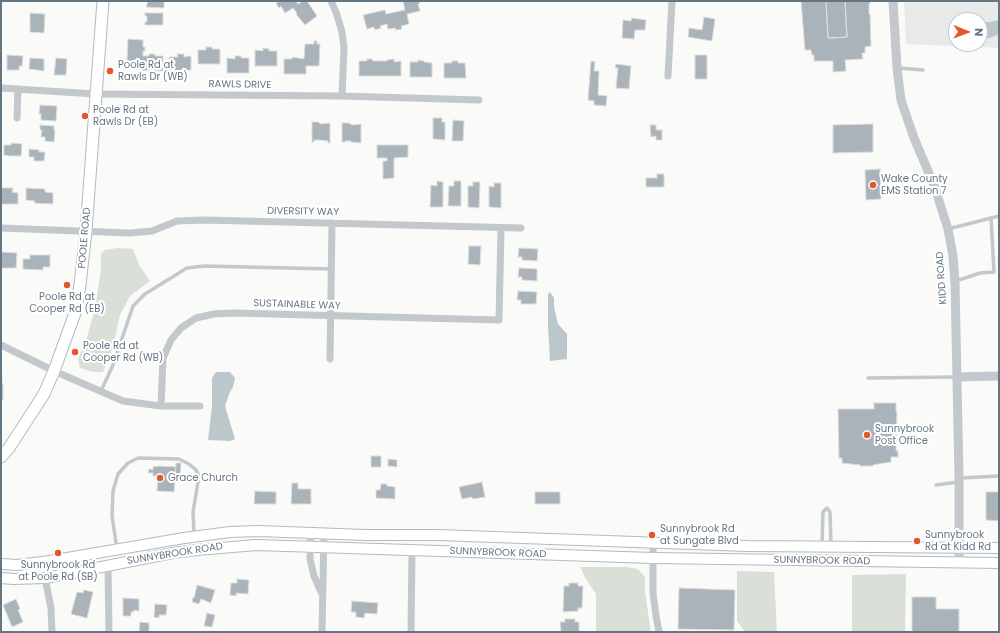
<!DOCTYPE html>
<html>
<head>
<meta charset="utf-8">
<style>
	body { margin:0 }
	#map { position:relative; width:1000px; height:633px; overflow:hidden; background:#fafaf8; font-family:Poppins,sans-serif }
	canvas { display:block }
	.frame { position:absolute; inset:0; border:2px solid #657683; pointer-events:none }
	.north { position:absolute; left:948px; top:12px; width:40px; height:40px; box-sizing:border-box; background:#fff; border:1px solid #c1c8cd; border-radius:50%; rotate:91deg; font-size:11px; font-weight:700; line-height:16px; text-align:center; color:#657683 }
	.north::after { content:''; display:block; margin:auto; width:14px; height:18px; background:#e4572e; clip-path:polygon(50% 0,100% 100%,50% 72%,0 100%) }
</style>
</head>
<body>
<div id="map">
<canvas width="1000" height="633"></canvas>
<div class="frame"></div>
<div class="north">N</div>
</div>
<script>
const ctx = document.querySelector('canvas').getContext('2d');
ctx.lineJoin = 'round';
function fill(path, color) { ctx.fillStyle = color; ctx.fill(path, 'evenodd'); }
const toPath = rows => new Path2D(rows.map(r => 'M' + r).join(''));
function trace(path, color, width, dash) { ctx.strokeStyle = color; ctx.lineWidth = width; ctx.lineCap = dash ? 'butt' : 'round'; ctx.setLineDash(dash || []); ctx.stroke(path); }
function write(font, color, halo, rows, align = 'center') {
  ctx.font = font + ' Poppins,sans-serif'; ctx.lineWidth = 4; ctx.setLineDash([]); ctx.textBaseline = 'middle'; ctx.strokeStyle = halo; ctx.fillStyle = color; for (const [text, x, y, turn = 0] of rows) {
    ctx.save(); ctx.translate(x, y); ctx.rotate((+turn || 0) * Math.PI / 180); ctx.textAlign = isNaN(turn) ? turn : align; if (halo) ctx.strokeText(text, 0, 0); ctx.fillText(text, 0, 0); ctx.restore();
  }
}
fill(toPath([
	[904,1,999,1,999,48,906,44],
	[956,20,980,20,980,44,956,44]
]), '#e8e9e9');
fill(toPath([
	[117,248,133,249,139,265,150,281,130,296,120,315,113,347,103,372,93,372,80,368,78,359,86,341,95,308,101,270,101,254,105,250],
	[580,567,626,567,638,569,645,577,645,592,651,632,596,632,596,594,587,581],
	[737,571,774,572,777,632,745,632,737,621],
	[906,574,905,632,852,632,852,575]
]), '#dadfd7');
fill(toPath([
	[999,20,999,34,990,38,980,38,980,22,990,22],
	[550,292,554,298,554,307,558,324,567,334,567,359,550,361,548,325,548,294],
	[216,372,230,372,235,378,233,387,230,392,225,406,235,439,230,441,208,440,212,406,212,378]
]), '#bbc7cb');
const building = toPath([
	[148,1,164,1,164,8,146,7,148,1],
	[277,1,296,1,298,4,303,1,307,1,317,16,305,25,296,14,297,13,293,8,285,13,281,6,279,8,276,3,278,2,277,1],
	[403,1,420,1,420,3,418,4,420,11,407,14,409,24,401,26,402,29,396,30,395,28,388,29,387,24,380,26,381,28,375,30,374,27,367,29,363,15,385,10,386,14,405,10,403,1],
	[801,1,826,1,828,38,833,38,847,37,845,1,870,1,870,4,869,4,869,14,870,14,871,46,865,47,865,53,862,53,863,59,845,60,846,71,833,72,833,61,814,61,814,55,812,55,811,50,805,50,801,1],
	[826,1,845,1,847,37,828,38,826,1],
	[30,13,45,14,44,33,30,32,30,13],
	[145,13,163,13,163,25,145,25,145,22,147,22,147,16,145,16,145,13],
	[704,17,715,19,712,41,688,37,689,28,702,30,704,17],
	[632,18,646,20,645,30,635,30,634,39,622,38,623,20,631,21,632,18],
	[128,39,143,40,143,47,145,47,145,51,143,51,143,56,149,56,149,54,155,54,155,56,163,56,163,71,140,70,140,62,127,61,128,39],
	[314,41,317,41,317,44,320,44,319,66,306,66,306,74,284,74,284,59,292,59,292,57,304,59,305,44,314,44,314,41],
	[206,47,212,47,212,49,220,49,220,64,198,64,198,50,206,50,206,47],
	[263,48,269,49,269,51,277,51,277,66,255,66,255,50,263,51,263,48],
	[177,54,184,54,184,57,191,56,191,70,170,71,169,57,178,57,177,54],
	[7,55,23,56,22,66,19,66,19,70,7,70,7,55],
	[695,55,707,55,707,79,695,79,695,55],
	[235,56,241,56,241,58,249,58,249,73,227,73,227,58,235,59,235,56],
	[30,58,44,59,44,71,29,69,30,58],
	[56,58,67,59,66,75,54,75,56,58],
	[367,59,372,59,373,61,387,61,387,60,394,59,394,62,401,61,401,76,359,76,359,61,367,61,367,59],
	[418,60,424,61,424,62,432,63,432,77,410,77,410,62,418,62,418,60],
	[452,61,458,61,458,63,465,63,466,78,444,78,444,63,452,63,452,61],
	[591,61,595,62,594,71,599,71,598,95,607,96,606,106,594,105,594,101,588,100,591,61],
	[616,64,631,66,629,89,616,88,618,68,615,68,616,64],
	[40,105,57,106,56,121,41,120,41,114,39,114,40,105],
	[433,118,442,118,442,122,445,122,445,140,433,139,433,118],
	[453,120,464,121,463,141,452,141,453,120],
	[312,122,318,122,321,124,330,123,330,143,328,143,328,141,320,140,314,140,314,142,312,142,312,122],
	[342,123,349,123,352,125,361,124,361,143,351,142,351,141,345,141,345,142,342,142,342,123],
	[873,124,873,152,833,153,833,125,873,124],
	[40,125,54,126,54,130,55,130,54,142,45,141,45,137,41,137,42,130,40,130,40,125],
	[650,125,656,125,656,130,662,130,662,140,656,140,656,136,651,137,650,125],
	[12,143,22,144,21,156,10,156,4,155,4,145,11,145,12,143],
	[377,145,408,145,408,157,394,158,394,178,383,179,383,161,387,161,387,158,377,158,377,145],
	[29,149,39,150,39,152,45,152,44,161,34,161,34,157,29,157,29,149],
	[880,169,881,199,866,200,865,170,880,169],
	[657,174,664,174,664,187,646,187,646,178,657,178,657,174],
	[437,181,443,182,443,207,430,207,431,185,437,186,437,181],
	[454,181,461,181,461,206,448,206,449,186,454,186,454,181],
	[473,182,480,182,479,208,468,207,468,186,473,186,473,182],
	[494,183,501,183,501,208,489,207,489,186,494,187,494,183],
	[1,188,13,188,12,192,18,193,18,204,1,204,1,188],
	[26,188,45,189,45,192,53,193,53,204,34,203,35,201,26,200,26,188],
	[469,246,481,246,480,265,468,264,469,246],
	[519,248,538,249,537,261,522,260,522,257,518,257,519,248],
	[1,252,17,253,16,268,1,268,1,252],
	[30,255,50,255,50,267,43,267,43,270,23,269,23,259,30,259,30,255],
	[519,268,537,269,537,281,522,280,522,277,518,277,519,268],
	[518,291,537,292,536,304,521,304,521,300,517,300,518,291],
	[1,373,2,373,2,383,3,384,3,400,1,400,1,373],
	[874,403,896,403,896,412,897,412,896,451,898,451,898,457,891,457,891,462,873,465,873,466,860,466,860,465,842,463,842,458,839,458,838,409,874,409,874,403],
	[371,456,381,456,381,467,371,467,371,456],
	[388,459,397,460,397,467,388,466,388,459],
	[176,463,181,463,180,480,175,480,176,463],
	[159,466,176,467,174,492,157,491,158,476,153,476,153,473,148,473,149,469,153,470,153,467,159,466],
	[482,482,485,497,473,499,472,497,462,499,459,487,482,482],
	[292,483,298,483,298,489,311,489,311,504,291,504,292,483],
	[381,484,387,484,387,486,395,487,395,499,376,498,376,490,380,490,381,484],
	[255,491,276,492,276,504,254,504,255,491],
	[535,492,560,492,560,504,535,504,535,492],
	[986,492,999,492,999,521,986,520,986,492],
	[237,579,249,580,248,594,236,593,236,596,230,595,231,583,237,583,237,579],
	[569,583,578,583,578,586,583,586,582,608,578,608,578,611,563,612,564,586,569,586,569,583],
	[197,585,215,590,211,603,201,599,199,604,192,602,193,597,194,598,197,585],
	[679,588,735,590,734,630,678,629,679,588],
	[84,590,93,592,87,618,71,614,77,592,83,593,84,590],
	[912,597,936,597,936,609,959,609,959,632,912,632,912,597],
	[123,598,139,599,139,611,134,610,134,612,131,612,131,616,123,616,123,598],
	[16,599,20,609,18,610,23,622,12,627,3,605,16,599],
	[352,601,378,603,377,614,365,613,364,618,356,617,356,612,351,612,352,601],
	[155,604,167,605,166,615,159,615,159,618,154,617,155,604],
	[207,613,215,615,212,627,204,626,207,613],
	[565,619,575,619,575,622,579,622,579,632,561,632,560,622,565,622,565,619],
	[140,622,149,623,149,632,139,632,140,622]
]);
fill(building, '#aab3b9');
trace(building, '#dcdcda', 1);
const secondary = toPath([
	[1,564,17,565,50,561,184,538,230,532,259,531,365,535,438,535,748,546,999,548],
	[1,578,13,579,45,578,173,553,197,550,256,545,653,558,999,563]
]);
const primary = toPath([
	[1,457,9,448,44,394,54,371,75,313,80,285,86,231,103,1]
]);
trace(secondary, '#b3babf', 12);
trace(primary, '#b5babe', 13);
trace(toPath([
	[898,68,923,70],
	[948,229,999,216],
	[956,281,980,273,994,272,991,218],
	[868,378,955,377],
	[101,391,113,365,133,306,145,294,187,268,204,266,331,269],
	[960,478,999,476],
	[936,485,958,482],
	[822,545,823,512,827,508,830,512,831,545],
	[117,549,112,516,113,491,118,474,128,463,138,458,179,459,189,464,196,470,199,476,193,512,194,535]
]), '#c3c8cc', 3.5);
trace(toPath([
	[331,1,336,12,342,32,344,48,342,96],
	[668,76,672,1],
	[1,88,95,94,342,96,479,100],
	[17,118,18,89],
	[1,228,130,233,152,231,177,221,205,220,521,228],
	[1,345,54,371,123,401,161,406,200,406],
	[330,359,332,223],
	[161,406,163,358,171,340,181,328,196,318,214,314,234,313,499,320,501,228],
	[311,532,310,559,314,576,321,592],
	[653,542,653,593,656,616,659,632],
	[108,565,109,632],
	[45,578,51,608,52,632],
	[322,632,324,533],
	[411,632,412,550]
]), '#c3c8cc', 7);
trace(toPath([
	[893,1,897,68,901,100,914,138,934,185,948,229,953,256,955,282,959,478,959,563],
	[956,377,999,376]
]), '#c3c8cc', 9);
trace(secondary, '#fff', 10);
trace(primary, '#fff', 11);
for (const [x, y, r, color] of [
	[110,71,4,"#e4572e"],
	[85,116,4,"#e4572e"],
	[873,185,4,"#e4572e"],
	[67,285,4,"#e4572e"],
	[75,352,4,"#e4572e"],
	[867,435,4,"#e4572e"],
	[160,478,4,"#e4572e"],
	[652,535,4,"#e4572e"],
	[917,541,4,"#e4572e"],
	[58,553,4,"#e4572e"]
]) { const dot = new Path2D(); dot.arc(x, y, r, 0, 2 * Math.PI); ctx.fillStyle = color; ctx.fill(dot); trace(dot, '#fff', 1.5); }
write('10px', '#657683', '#fff', [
	["Poole Rd at",118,65],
	["Rawls Dr (WB)",118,77],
	["Poole Rd at",93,110],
	["Rawls Dr (EB)",93,122],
	["Wake County",881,179],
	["EMS Station 7",881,191],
	["Poole Rd at",67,297,"center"],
	["Cooper Rd (EB)",67,309,"center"],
	["Poole Rd at",83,346],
	["Cooper Rd (WB)",83,358],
	["Sunnybrook",875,429],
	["Post Office",875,441],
	["Grace Church",168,478],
	["Sunnybrook Rd",660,529],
	["at Sungate Blvd",660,541],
	["Sunnybrook",925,535],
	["Rd at Kidd Rd",925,547],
	["Sunnybrook Rd",58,565,"center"],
	["at Poole Rd (SB)",58,577,"center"]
], 'left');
write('10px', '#657683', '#fff', [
	["RAWLS DRIVE",240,85,1],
	["DIVERSITY WAY",303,212,1],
	["POOLE ROAD",85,238,-85],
	["KIDD ROAD",942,278,-94],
	["SUSTAINABLE WAY",297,305,2],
	["SUNNYBROOK ROAD",498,553,2],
	["SUNNYBROOK ROAD",175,554,-9],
	["SUNNYBROOK ROAD",822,561,1]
]);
</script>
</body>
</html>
